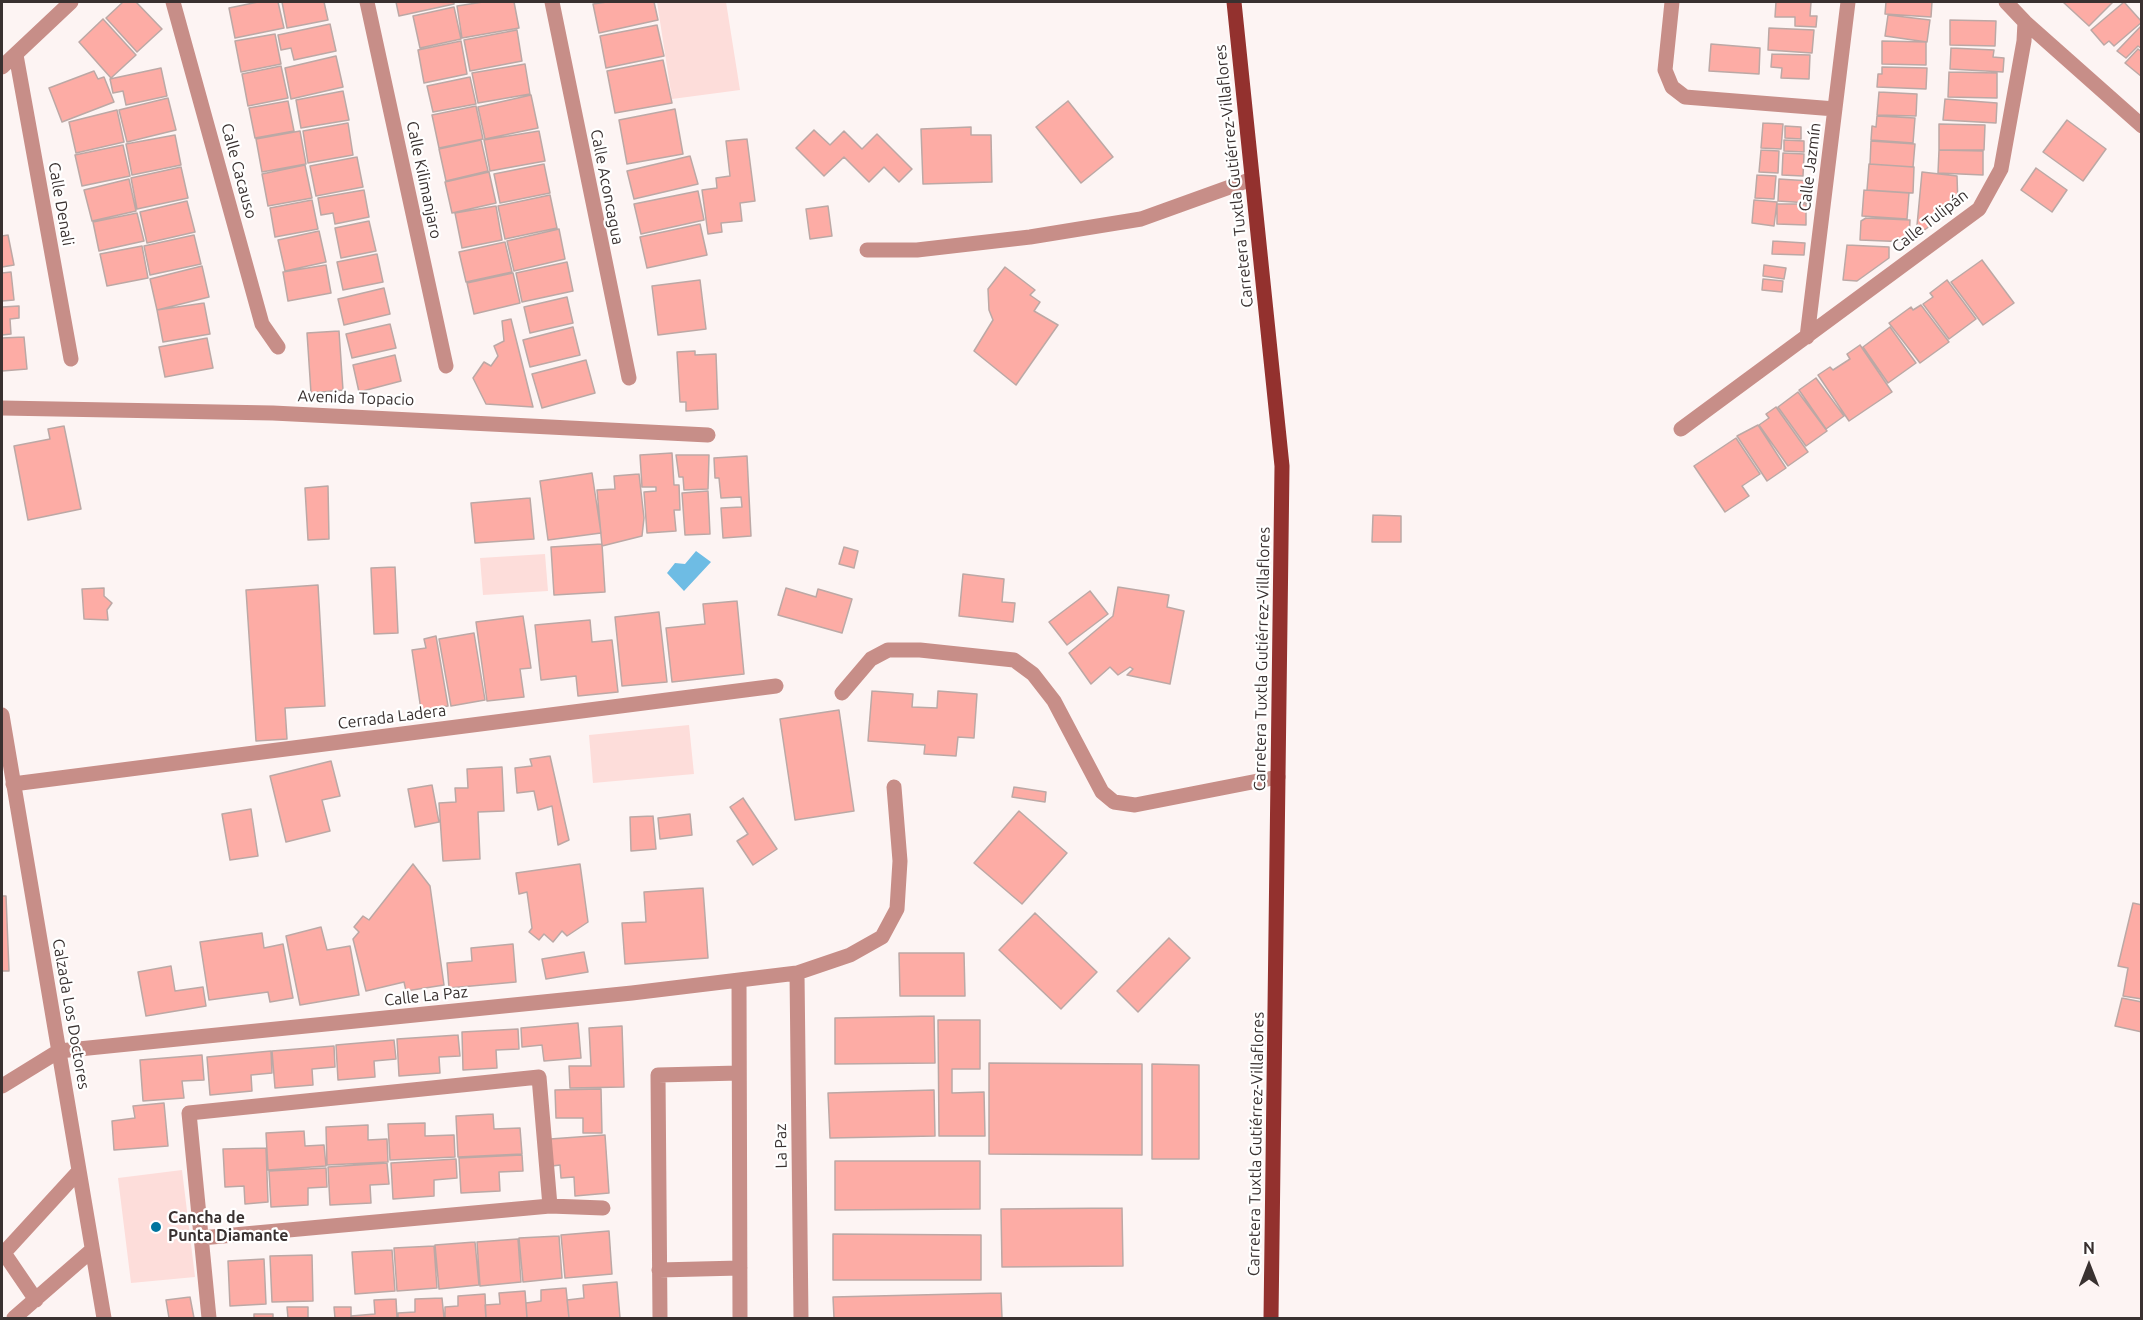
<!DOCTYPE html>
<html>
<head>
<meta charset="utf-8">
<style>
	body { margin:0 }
	#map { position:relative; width:2143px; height:1320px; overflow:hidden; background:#fdf4f3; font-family:Ubuntu,sans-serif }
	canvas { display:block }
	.frame { position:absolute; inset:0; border:3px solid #393130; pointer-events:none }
	.north { position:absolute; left:2059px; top:1236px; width:60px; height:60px; -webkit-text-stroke:4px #fff; paint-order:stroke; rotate:0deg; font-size:16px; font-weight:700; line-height:24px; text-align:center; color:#393130 }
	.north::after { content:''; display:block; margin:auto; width:21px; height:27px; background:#393130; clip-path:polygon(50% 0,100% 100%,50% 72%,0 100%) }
</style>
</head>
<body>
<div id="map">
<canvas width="2143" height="1320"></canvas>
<div class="frame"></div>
<div class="north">N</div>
</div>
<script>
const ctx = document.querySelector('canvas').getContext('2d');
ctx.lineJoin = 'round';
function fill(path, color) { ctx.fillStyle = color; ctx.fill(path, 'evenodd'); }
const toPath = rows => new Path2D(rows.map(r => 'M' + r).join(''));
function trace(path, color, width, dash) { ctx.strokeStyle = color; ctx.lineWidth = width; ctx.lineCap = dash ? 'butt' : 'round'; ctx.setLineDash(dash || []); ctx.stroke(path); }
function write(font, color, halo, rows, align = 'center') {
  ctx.font = font + ' Ubuntu,sans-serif'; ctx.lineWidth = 4.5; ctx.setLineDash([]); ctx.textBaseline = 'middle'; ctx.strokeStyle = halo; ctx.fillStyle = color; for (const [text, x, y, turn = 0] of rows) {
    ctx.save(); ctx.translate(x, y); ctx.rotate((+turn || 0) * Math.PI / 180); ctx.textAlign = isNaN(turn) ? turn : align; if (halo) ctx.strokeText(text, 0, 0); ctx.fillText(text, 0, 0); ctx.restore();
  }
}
fill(toPath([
	[657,2,726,2,740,90,672,99],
	[545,554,548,591,483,595,480,558],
	[689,725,694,774,593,783,589,735],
	[182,1170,195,1277,131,1283,118,1178]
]), '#fdddda');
fill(toPath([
	[696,551,711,562,684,591,667,573,675,563,685,564]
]), '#6ebce4');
const building = toPath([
	[123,2,136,2,162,29,137,52,106,18,123,2],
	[258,2,278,2,284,28,235,38,229,8,258,2],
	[282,2,324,2,328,20,287,28,282,2],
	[396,2,454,2,454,4,399,16,396,2],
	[483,2,514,2,519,28,462,38,457,6,483,2],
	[607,2,654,2,658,20,599,33,593,4,607,2],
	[1776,2,1811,2,1810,16,1817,16,1816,27,1795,26,1795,17,1775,17,1776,2],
	[1886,2,1932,2,1931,17,1885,14,1886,2],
	[2063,2,2113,2,2089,26,2063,2],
	[2124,2,2142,22,2114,46,2109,41,2104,45,2091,30,2124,2],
	[454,7,461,39,420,48,413,16,454,7],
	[1888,15,1930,20,1927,42,1885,36,1888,15],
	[103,19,136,55,111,78,79,42,103,19],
	[1950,20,1996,21,1995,46,1950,45,1950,20],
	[330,24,336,51,294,60,291,48,281,50,278,35,330,24],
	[657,25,664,56,606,68,600,36,657,25],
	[2142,25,2142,49,2138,46,2126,58,2117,51,2142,25],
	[1769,28,1814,30,1812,53,1768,50,1769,28],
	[517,30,522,61,470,71,464,40,517,30],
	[275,34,281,64,241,72,235,41,275,34],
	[461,41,467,74,424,83,418,50,461,41],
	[1882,41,1926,42,1926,65,1882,64,1882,41],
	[1711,44,1760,48,1759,74,1709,71,1711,44],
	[1951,48,1994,50,1993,57,2004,58,2003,72,1950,69,1951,48],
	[2138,49,2142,52,2142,77,2125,63,2138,49],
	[1772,54,1810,55,1809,79,1781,78,1782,68,1771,67,1772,54],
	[336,56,343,87,291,99,285,68,336,56],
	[663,60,672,103,615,113,607,71,663,60],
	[525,64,530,94,478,103,472,73,525,64],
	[281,66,288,98,248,106,242,74,281,66],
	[1882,67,1927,68,1926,89,1877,87,1878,74,1882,74,1882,67],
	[161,68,167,96,126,105,123,91,113,93,110,79,161,68],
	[94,71,98,79,104,77,114,102,62,122,49,88,94,71],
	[1949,72,1997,73,1997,98,1948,97,1949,72],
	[470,77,476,104,433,112,427,86,470,77],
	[343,91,349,120,301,128,296,100,343,91],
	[1879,92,1917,94,1916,116,1877,115,1879,92],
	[531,95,538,128,485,139,478,107,531,95],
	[168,98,176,130,127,142,119,110,168,98],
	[1945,99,1997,103,1996,123,1943,120,1945,99],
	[288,101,294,131,255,138,249,108,288,101],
	[1068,101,1113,157,1081,183,1036,127,1068,101],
	[476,106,483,139,439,148,432,115,476,106],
	[675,109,683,154,627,164,619,120,675,109],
	[117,110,124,142,76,153,69,122,117,110],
	[1877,116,1915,118,1913,143,1871,140,1872,126,1876,127,1877,116],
	[2067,120,2106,149,2083,181,2043,152,2067,120],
	[348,123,353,155,308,163,303,131,348,123],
	[1763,123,1783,124,1781,149,1761,148,1763,123],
	[1939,124,1985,125,1984,150,1939,150,1939,124],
	[1785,126,1801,127,1801,139,1785,138,1785,126],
	[971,127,971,135,991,135,992,182,923,184,921,129,971,127],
	[814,130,830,145,844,131,862,149,877,134,912,169,899,182,884,167,869,182,844,157,824,176,796,148,814,130],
	[300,131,306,164,262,172,256,139,300,131],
	[539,131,545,161,490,171,484,140,539,131],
	[175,135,181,165,132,175,126,144,175,135],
	[747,139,755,201,740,203,742,221,721,223,722,232,708,234,702,190,717,188,716,178,730,176,726,141,747,139],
	[481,140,488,171,446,181,439,149,481,140],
	[1784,140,1804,141,1804,152,1784,151,1784,140],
	[1871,141,1915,144,1913,167,1870,164,1871,141],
	[123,145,130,176,82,186,75,155,123,145],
	[1761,150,1779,151,1778,173,1759,172,1761,150],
	[1939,150,1983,151,1983,175,1938,173,1939,150],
	[1783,153,1804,154,1803,176,1782,175,1783,153],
	[690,156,698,184,634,199,627,171,690,156],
	[357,157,363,187,316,196,310,166,357,157],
	[544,164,550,193,500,203,494,174,544,164],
	[1869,164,1914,167,1913,193,1867,190,1869,164],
	[305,165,312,198,268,206,262,174,305,165],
	[181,167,188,198,137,209,131,178,181,167],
	[2036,168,2067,190,2052,212,2021,190,2036,168],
	[489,172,496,203,452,213,445,182,489,172],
	[1922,172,1957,176,1958,206,1916,236,1922,172],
	[1757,175,1776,176,1774,199,1755,198,1757,175],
	[129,179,136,211,92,221,84,190,129,179],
	[1779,179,1810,181,1809,203,1778,201,1779,179],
	[364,190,369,217,335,224,333,213,321,215,318,198,364,190],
	[1864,190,1909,193,1907,219,1862,216,1864,190],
	[698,191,704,220,641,234,634,204,698,191],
	[550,195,557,228,505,239,498,206,550,195],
	[312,200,318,229,275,237,270,208,312,200],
	[1754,200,1777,202,1774,226,1752,223,1754,200],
	[187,201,195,232,147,243,140,212,187,201],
	[1777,204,1806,204,1806,225,1777,224,1777,204],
	[496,206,502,240,462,248,455,213,496,206],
	[828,206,832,236,810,239,806,209,828,206],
	[137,213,144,241,99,251,93,222,137,213],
	[1866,218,1910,220,1909,242,1860,240,1861,221,1866,218],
	[369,221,376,251,341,258,335,228,369,221],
	[700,224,707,255,647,268,640,237,700,224],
	[559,229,565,259,514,271,507,241,559,229],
	[319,231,326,262,285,271,278,240,319,231],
	[8,235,14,265,2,267,2,236,8,235],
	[194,235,201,264,150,275,144,246,194,235],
	[1773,241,1805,243,1804,255,1772,254,1773,241],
	[505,242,512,272,466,282,459,252,505,242],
	[1847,245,1889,247,1889,258,1857,281,1843,280,1847,245],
	[142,246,148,278,107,286,100,254,142,246],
	[377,254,383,282,343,290,337,262,377,254],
	[1982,260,2014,303,1983,325,1951,282,1982,260],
	[567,262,573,291,522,302,516,273,567,262],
	[326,265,331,293,288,301,283,272,326,265],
	[1764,265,1786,268,1784,279,1763,276,1764,265],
	[202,266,209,297,157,310,150,279,202,266],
	[1005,267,1035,290,1030,295,1040,302,1034,311,1058,325,1016,385,974,351,993,320,989,310,988,289,1005,267],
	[11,272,14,300,2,301,2,273,11,272],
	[513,273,520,303,474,314,467,283,513,273],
	[1763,279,1783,281,1782,292,1762,290,1763,279],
	[700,280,706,329,658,335,652,286,700,280],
	[1947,280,1976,319,1949,339,1923,304,1933,297,1930,293,1947,280],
	[384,288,390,314,344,325,338,299,384,288],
	[567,297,573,323,530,333,524,307,567,297],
	[204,303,210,334,163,342,157,310,204,303],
	[1921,305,1949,342,1920,363,1889,323,1911,307,1913,310,1921,305],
	[19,306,19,318,10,319,11,334,2,335,2,307,19,306],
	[511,319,533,407,486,404,473,378,484,362,491,366,498,356,494,346,504,341,502,321,511,319],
	[390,324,396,348,352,358,346,334,390,324],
	[573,327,580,355,530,367,523,340,573,327],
	[1890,327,1916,363,1888,383,1863,347,1890,327],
	[339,331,343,390,311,393,307,333,339,331],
	[24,337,27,369,2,371,2,338,24,337],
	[207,338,213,368,165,377,159,347,207,338],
	[1860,345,1892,392,1849,421,1818,375,1830,367,1833,370,1850,359,1847,354,1860,345],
	[695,351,695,355,716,354,718,409,686,411,686,402,680,402,677,352,695,351],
	[395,355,401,381,359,392,353,365,395,355],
	[586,360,595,393,542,408,532,374,586,360],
	[1816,378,1844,416,1826,429,1799,390,1816,378],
	[1798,392,1827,431,1806,446,1778,407,1798,392],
	[1776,407,1808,452,1788,466,1759,425,1769,418,1766,414,1776,407],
	[1758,425,1786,468,1767,481,1737,436,1758,425],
	[64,426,81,509,28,520,14,446,50,439,48,429,64,426],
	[1736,438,1760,474,1742,486,1749,496,1725,512,1694,466,1736,438],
	[672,453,674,485,679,485,680,510,674,510,676,531,647,533,644,492,656,491,656,487,642,487,640,455,672,453],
	[676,455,709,455,708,489,684,490,683,477,679,477,676,455],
	[747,456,751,536,723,538,721,508,742,507,741,497,721,498,719,478,715,478,714,458,747,456],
	[592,473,601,533,548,540,540,481,592,473],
	[639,474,644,518,642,536,602,546,597,490,615,489,614,476,639,474],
	[328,486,329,539,308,540,305,488,328,486],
	[708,491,710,534,685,535,682,493,708,491],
	[530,498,534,539,475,543,471,503,530,498],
	[1373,515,1401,516,1401,542,1372,542,1373,515],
	[602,544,605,592,554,595,551,547,602,544],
	[844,547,858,551,854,568,839,564,844,547],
	[395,567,398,633,374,634,371,568,395,567],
	[963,574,1004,579,1002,602,1015,603,1013,622,959,616,963,574],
	[318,585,325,706,285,708,287,739,256,741,246,590,318,585],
	[1118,587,1169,595,1167,607,1184,611,1170,684,1127,675,1133,669,1130,667,1118,675,1110,667,1091,684,1069,653,1113,616,1118,587],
	[104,588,104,596,112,603,107,610,108,620,84,619,82,589,104,588],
	[786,588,816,597,818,589,852,599,842,633,778,615,786,588],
	[1090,591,1108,614,1067,645,1049,622,1090,591],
	[737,601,744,674,672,682,666,628,705,624,703,604,737,601],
	[659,612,667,682,622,686,615,617,659,612],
	[523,616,531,668,520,669,524,697,487,701,476,622,523,616],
	[590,620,592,642,612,640,618,692,578,696,576,676,541,680,535,625,590,620],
	[474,633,485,700,451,706,439,639,474,633],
	[436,636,448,706,421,710,412,650,426,648,424,639,436,636],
	[872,691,913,694,912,707,937,708,938,691,977,694,974,738,958,737,956,756,924,754,925,745,868,741,872,691],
	[839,710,854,811,795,820,780,719,839,710],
	[550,756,569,840,558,845,552,806,538,810,534,791,517,793,515,768,532,766,530,759,550,756],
	[331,761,340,796,322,800,330,831,286,842,270,776,331,761],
	[502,767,504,811,478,812,480,859,443,861,439,803,456,802,455,788,468,788,467,769,502,767],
	[432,785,439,822,415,827,408,789,432,785],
	[1014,787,1046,792,1045,802,1012,797,1014,787],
	[743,798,777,849,753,865,737,841,748,834,730,807,743,798],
	[251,809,258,856,230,860,222,814,251,809],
	[1019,811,1067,853,1022,904,974,863,1019,811],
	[690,814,692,835,660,839,658,818,690,814],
	[653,816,656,849,631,851,630,817,653,816],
	[413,864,430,886,444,985,406,991,404,982,366,991,353,939,359,932,354,927,363,916,369,920,413,864],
	[580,864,588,922,567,936,562,931,553,942,544,934,539,940,529,932,532,928,527,892,519,894,516,873,580,864],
	[703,888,708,958,625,964,622,923,646,922,644,892,703,888],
	[2,896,6,896,9,971,2,971,2,896],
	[2133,903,2142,905,2142,999,2123,996,2128,968,2118,966,2133,903],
	[1035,913,1097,972,1061,1009,999,950,1035,913],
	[321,927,327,950,350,946,359,995,300,1005,286,936,321,927],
	[262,933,264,948,283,944,293,998,270,1002,268,992,209,1000,200,942,262,933],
	[1169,938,1190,958,1138,1012,1117,991,1169,938],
	[513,944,516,982,449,988,447,963,472,961,471,948,513,944],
	[584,952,588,972,546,979,542,959,584,952],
	[899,953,964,953,965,996,900,996,899,953],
	[171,966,175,991,203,987,206,1006,146,1016,138,972,171,966],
	[2122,998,2142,1002,2142,1032,2115,1026,2122,998],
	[934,1016,935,1063,835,1064,835,1018,934,1016],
	[938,1020,980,1020,980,1069,952,1069,952,1093,984,1092,985,1136,939,1136,938,1020],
	[578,1023,581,1058,544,1061,542,1045,522,1047,521,1028,578,1023],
	[622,1026,624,1087,570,1088,569,1066,591,1066,589,1028,622,1026],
	[518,1029,519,1049,496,1050,497,1068,463,1070,462,1032,518,1029],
	[458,1035,460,1056,439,1057,440,1073,399,1076,397,1039,458,1035],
	[394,1040,396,1059,374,1061,375,1077,338,1080,336,1045,394,1040],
	[334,1046,335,1067,312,1069,313,1085,275,1088,272,1051,334,1046],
	[271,1051,272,1073,251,1075,252,1091,210,1095,207,1057,271,1051],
	[202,1055,204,1080,182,1081,184,1098,143,1101,140,1060,202,1055],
	[989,1063,1142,1064,1142,1155,989,1154,989,1063],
	[1152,1064,1199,1065,1199,1159,1152,1159,1152,1064],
	[601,1089,602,1133,583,1133,583,1118,556,1118,555,1090,601,1089],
	[934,1090,935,1136,830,1138,828,1093,934,1090],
	[164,1103,168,1146,114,1150,112,1121,135,1118,133,1106,164,1103],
	[493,1114,494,1129,520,1128,522,1154,458,1157,456,1116,493,1114],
	[425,1123,425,1136,454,1135,455,1157,390,1160,388,1124,425,1123],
	[368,1125,368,1140,387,1139,388,1162,327,1165,326,1127,368,1125],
	[304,1131,305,1146,324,1145,326,1166,268,1170,266,1133,304,1131],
	[605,1135,609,1193,575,1196,574,1177,561,1178,560,1165,552,1166,550,1139,605,1135],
	[266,1148,268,1202,245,1204,244,1186,225,1187,223,1149,266,1148],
	[522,1155,523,1171,499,1172,500,1191,461,1193,459,1158,522,1155],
	[456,1159,457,1178,434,1180,434,1196,393,1199,391,1163,456,1159],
	[835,1161,980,1161,980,1209,835,1210,835,1161],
	[387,1163,389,1184,370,1185,371,1203,330,1205,328,1167,387,1163],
	[326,1168,327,1187,308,1188,308,1205,271,1207,269,1171,326,1168],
	[1122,1208,1123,1266,1002,1267,1001,1209,1122,1208],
	[609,1231,612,1274,565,1278,561,1235,609,1231],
	[833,1234,981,1235,981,1280,833,1280,833,1234],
	[559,1236,562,1278,523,1282,519,1238,559,1236],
	[518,1239,521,1282,480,1286,477,1242,518,1239],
	[475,1242,479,1285,439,1289,435,1245,475,1242],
	[434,1246,437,1288,397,1291,394,1248,434,1246],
	[392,1250,395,1291,355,1294,352,1252,392,1250],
	[312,1255,313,1301,272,1302,270,1256,312,1255],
	[264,1259,266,1304,230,1306,228,1261,264,1259],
	[617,1282,620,1318,569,1318,567,1300,584,1298,583,1285,617,1282],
	[566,1288,569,1318,527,1318,526,1303,541,1301,541,1290,566,1288],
	[525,1291,527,1318,486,1318,485,1305,500,1304,499,1293,525,1291],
	[1001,1293,1002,1318,834,1318,833,1297,1001,1293],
	[485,1294,486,1318,445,1318,445,1307,458,1306,458,1296,485,1294],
	[190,1297,194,1318,169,1318,166,1300,190,1297],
	[442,1298,444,1318,398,1318,398,1313,415,1312,415,1299,442,1298],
	[396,1299,397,1318,352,1318,351,1316,375,1314,374,1300,396,1299],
	[287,1307,308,1307,308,1318,288,1318,287,1307],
	[334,1307,351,1307,351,1318,335,1318,334,1307],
	[254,1314,273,1314,273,1318,254,1318,254,1314]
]);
fill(building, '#fdaca5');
trace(building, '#bca8a5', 1.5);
trace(toPath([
	[173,2,262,324,278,347],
	[367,2,446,366],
	[552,2,629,378],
	[1672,2,1665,70,1672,87,1685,97,1835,109],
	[2006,2,2025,22,2142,126],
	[16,55,71,359],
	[2,67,71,2],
	[867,250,917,250,1030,237,1141,219,1252,179],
	[1807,337,1848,2],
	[2,408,273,413,708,435],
	[1681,429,1979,209,2001,169,2024,41,2025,22],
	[842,693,871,659,888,650,920,650,1014,660,1033,674,1054,701,1102,792,1114,802,1135,805,1278,777],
	[2,715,104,1318],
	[13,784,776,686],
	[797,973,801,1318],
	[739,980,740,1318],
	[2,1086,59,1051,632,993,797,973,850,955,882,937,897,909,900,861,894,787],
	[201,1238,550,1206,603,1208],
	[4,1253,36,1300],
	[2,1255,79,1171],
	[659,1270,740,1268],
	[14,1318,92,1250],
	[209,1318,189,1113,539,1077,550,1206],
	[660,1318,658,1075,739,1073]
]), '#c78e88', 15);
trace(toPath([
	[1234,2,1282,466,1271,1318]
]), '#93312e', 15);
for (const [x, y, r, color] of [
	[156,1227,6,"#00749e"]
]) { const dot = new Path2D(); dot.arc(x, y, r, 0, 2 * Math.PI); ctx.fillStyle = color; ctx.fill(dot); trace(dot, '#fff', 2); }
write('16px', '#393130', '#fff', [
	["Calle Jazmín",1810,167,-83],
	["Calle Cacauso",239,171,75],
	["Carretera Tuxtla Gutiérrez-Villaflores",1234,176,-96],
	["Calle Kilimanjaro",424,180,78],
	["Calle Aconcagua",607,187,79],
	["Calle Denali",61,204,80],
	["Calle Tulipán",1930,221,-38],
	["Avenida Topacio",356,398,2],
	["Carretera Tuxtla Gutiérrez-Villaflores",1262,659,-89],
	["Cerrada Ladera",392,717,-7],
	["Calle La Paz",426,996,-6],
	["Calzada Los Doctores",71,1014,80],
	["Carretera Tuxtla Gutiérrez-Villaflores",1256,1144,-89],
	["La Paz",781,1146,-91]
]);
write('bold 16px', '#393130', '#fff', [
	["Cancha de",168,1218],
	["Punta Diamante",168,1236]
], 'left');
</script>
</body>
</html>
